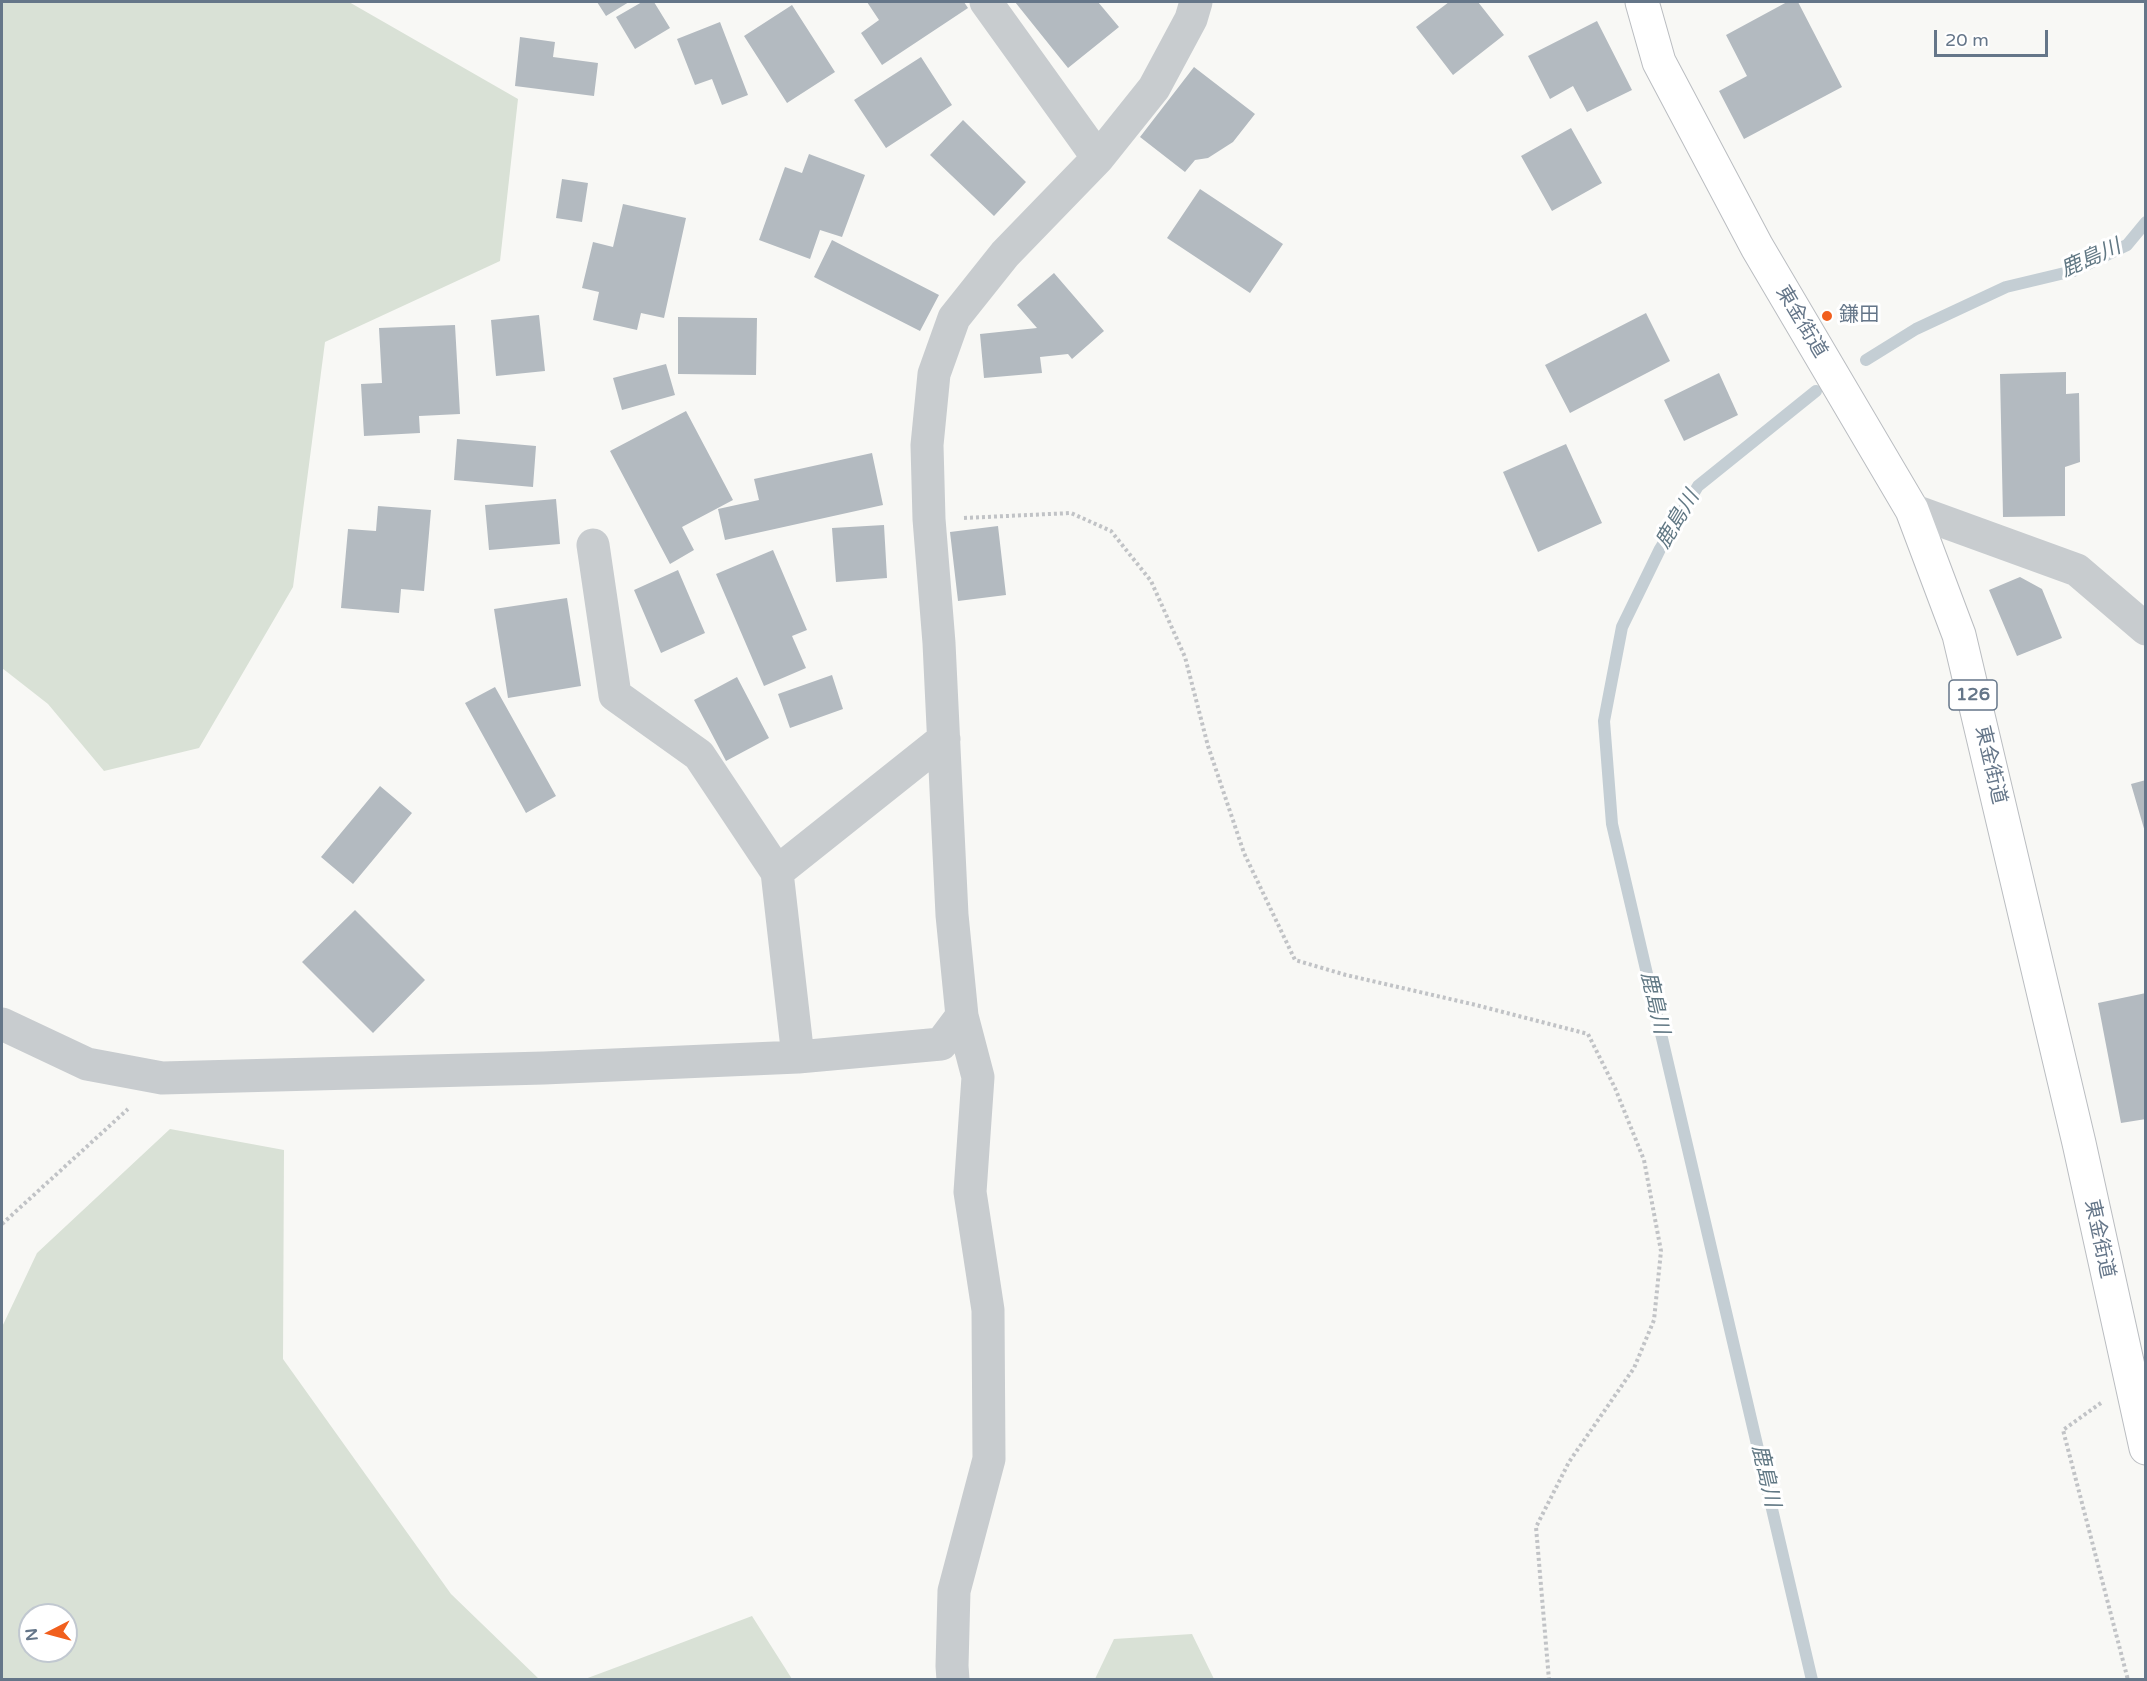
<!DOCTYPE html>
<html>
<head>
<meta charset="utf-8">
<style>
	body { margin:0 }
	#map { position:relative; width:2147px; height:1681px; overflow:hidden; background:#f8f8f5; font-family:"Varela Round",sans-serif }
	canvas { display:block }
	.frame { position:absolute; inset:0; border:3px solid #657689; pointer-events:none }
	.north { position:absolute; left:18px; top:1603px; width:60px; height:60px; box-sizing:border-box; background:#fff; border:2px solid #c1c8d0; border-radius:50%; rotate:264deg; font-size:16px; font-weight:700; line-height:24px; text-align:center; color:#657689 }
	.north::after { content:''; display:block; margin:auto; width:21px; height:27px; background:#f15f1d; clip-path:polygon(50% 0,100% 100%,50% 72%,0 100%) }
	.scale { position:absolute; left:1934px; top:30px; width:114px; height:27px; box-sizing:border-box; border:3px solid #657689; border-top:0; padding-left:8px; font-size:18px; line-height:21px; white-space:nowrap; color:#657689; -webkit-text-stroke:4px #fff; paint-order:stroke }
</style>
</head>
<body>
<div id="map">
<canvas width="2147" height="1681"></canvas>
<div class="frame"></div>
<div class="north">N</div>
<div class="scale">20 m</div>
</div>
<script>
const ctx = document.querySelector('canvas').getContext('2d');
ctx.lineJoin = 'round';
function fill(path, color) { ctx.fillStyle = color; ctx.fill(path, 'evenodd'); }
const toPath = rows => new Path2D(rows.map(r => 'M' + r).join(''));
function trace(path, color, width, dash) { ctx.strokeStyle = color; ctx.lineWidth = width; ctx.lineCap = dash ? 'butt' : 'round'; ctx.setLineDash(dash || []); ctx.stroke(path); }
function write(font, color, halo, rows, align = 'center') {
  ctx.font = font + ' "Varela Round","Noto Sans JP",sans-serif'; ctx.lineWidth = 6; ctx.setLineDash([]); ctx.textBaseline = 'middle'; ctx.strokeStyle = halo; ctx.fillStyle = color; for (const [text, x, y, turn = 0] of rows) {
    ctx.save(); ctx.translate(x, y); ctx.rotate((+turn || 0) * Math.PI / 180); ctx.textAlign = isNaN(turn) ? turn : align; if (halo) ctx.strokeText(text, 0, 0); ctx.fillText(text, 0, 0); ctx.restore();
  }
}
fill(toPath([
	[2,2,349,2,518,99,500,261,325,342,293,587,199,748,104,771,48,704,2,668],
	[170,1129,284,1150,283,1359,451,1594,539,1679,2,1679,2,1327,37,1253],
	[30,1615,66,1615,66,1651,30,1651],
	[752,1616,792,1679,585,1679,636,1660],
	[1192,1634,1214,1679,1095,1679,1114,1639]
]), '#d9e1d6');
trace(toPath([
	[1866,360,1916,329,2006,287,2073,271,2127,245,2146,222],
	[1812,1680,1612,824,1604,721,1622,627,1660,549,1698,486,1816,391]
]), '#c4ced4', 12);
fill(toPath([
	[597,2,629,2,606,16],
	[642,2,654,2,670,28,635,49,616,17],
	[867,2,964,2,968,8,882,65,861,33,879,20],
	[1015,2,1098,2,1119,27,1068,68],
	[1449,2,1478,2,1504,35,1453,75,1416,27],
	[1787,2,1798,2,1842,87,1744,139,1719,91,1747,76,1726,35],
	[792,5,835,72,787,103,744,36],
	[1597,21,1632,90,1587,112,1573,86,1550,99,1528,56],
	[720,22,748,95,722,105,712,79,695,85,677,39],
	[520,37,555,42,553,57,598,63,594,96,515,86],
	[921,57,952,105,886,148,854,100],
	[1194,67,1255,114,1233,142,1208,158,1195,160,1185,172,1140,137],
	[963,120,1026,182,994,216,930,155],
	[1571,128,1602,183,1552,211,1521,156],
	[809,154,865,175,842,237,820,230,810,259,759,240,785,167,802,173],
	[562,179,588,183,582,222,556,218],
	[1200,189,1283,244,1250,293,1167,238],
	[623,204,686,218,664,318,641,313,637,330,593,320,599,292,582,288,593,242,613,247],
	[832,240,939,295,920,331,814,277],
	[1054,273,1104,331,1072,359,1068,354,1040,357,1042,373,984,378,980,334,1037,328,1017,305],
	[1646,313,1670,361,1570,413,1545,365],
	[539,315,545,371,496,376,491,320],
	[678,317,757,318,756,375,678,374],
	[455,325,460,414,419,416,420,433,364,436,361,384,382,383,379,328],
	[666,364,675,395,622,410,613,378],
	[2066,372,2066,394,2079,393,2080,462,2065,467,2065,516,2003,517,2000,374],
	[1719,373,1738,415,1684,441,1664,400],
	[686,411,733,500,682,527,694,550,670,564,610,451],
	[457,439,536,446,533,487,454,480],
	[1566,444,1602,523,1538,552,1503,472],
	[872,453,883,505,725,540,718,509,759,500,754,479],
	[556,499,560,544,489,550,485,505],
	[378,506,431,510,424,591,401,589,399,613,341,608,348,529,376,531],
	[884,525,887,578,836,582,832,528],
	[998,526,1006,595,958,601,950,532],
	[773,550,807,630,792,636,806,668,764,686,716,574],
	[678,570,705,633,661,653,634,590],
	[2020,577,2042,589,2062,638,2017,656,1989,590],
	[567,598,581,686,508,698,494,609],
	[832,675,843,709,790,728,778,694],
	[737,677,769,738,726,761,694,700],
	[495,687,556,796,526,813,465,703],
	[2146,780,2146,832,2145,832,2131,784],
	[380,786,412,813,353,884,321,857],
	[355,910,425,980,373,1033,302,962],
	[2146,993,2146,1119,2121,1123,2098,1003]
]), '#b3bac0');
const highway = toPath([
	[1642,2,1659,62,1757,247,1912,510,1959,635,2079,1143,2146,1448]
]);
trace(highway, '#babdc1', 35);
trace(toPath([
	[964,518,1071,513,1111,531,1151,581,1185,657,1208,746,1244,853,1295,960,1346,975,1476,1005,1588,1034,1615,1088,1644,1160,1661,1251,1654,1320,1634,1368,1569,1462,1536,1527,1549,1680],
	[2,1224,128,1109],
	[2101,1403,2063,1430,2128,1680]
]), '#c1c3c6', 4, [3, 3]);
trace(toPath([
	[986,2,1098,158],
	[1912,510,2077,570,2146,629],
	[593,545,615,695,699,755,777,872,798,1057],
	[777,872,944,739],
	[2,1024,87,1064,162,1078,544,1068,798,1057,941,1044,962,1016],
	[953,1680,952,1666,954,1591,989,1459,988,1310,970,1192,978,1077,962,1016,952,915,939,643,929,519,927,445,934,374,954,318,1005,254,1098,158,1154,88,1191,19,1196,2]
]), '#c8cccf', 33);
trace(highway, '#fff', 33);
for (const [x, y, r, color] of [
	[1827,316,6,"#f15f1d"]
]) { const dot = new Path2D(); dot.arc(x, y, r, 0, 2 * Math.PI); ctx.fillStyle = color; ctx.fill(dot); trace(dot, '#fff', 2); }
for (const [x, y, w] of [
	[1973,695,48]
]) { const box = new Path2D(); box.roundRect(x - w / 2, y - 15, w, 30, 4.5); ctx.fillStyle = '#fff'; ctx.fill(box); trace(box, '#657689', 1.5); }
write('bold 18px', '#657689', null, [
	["126",1973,695]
]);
write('20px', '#657689', '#fff', [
	["鎌田",1839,316]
], 'left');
write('20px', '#657689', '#fff', [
	["東金街道",1801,322,59],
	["東金街道",1990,765,77],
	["東金街道",2099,1239,78]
]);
write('italic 21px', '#617884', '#fff', [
	["鹿島川",2091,259,-24],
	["鹿島川",1678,520,-59],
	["鹿島川",1654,1003,77],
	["鹿島川",1765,1476,77]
]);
</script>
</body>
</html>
